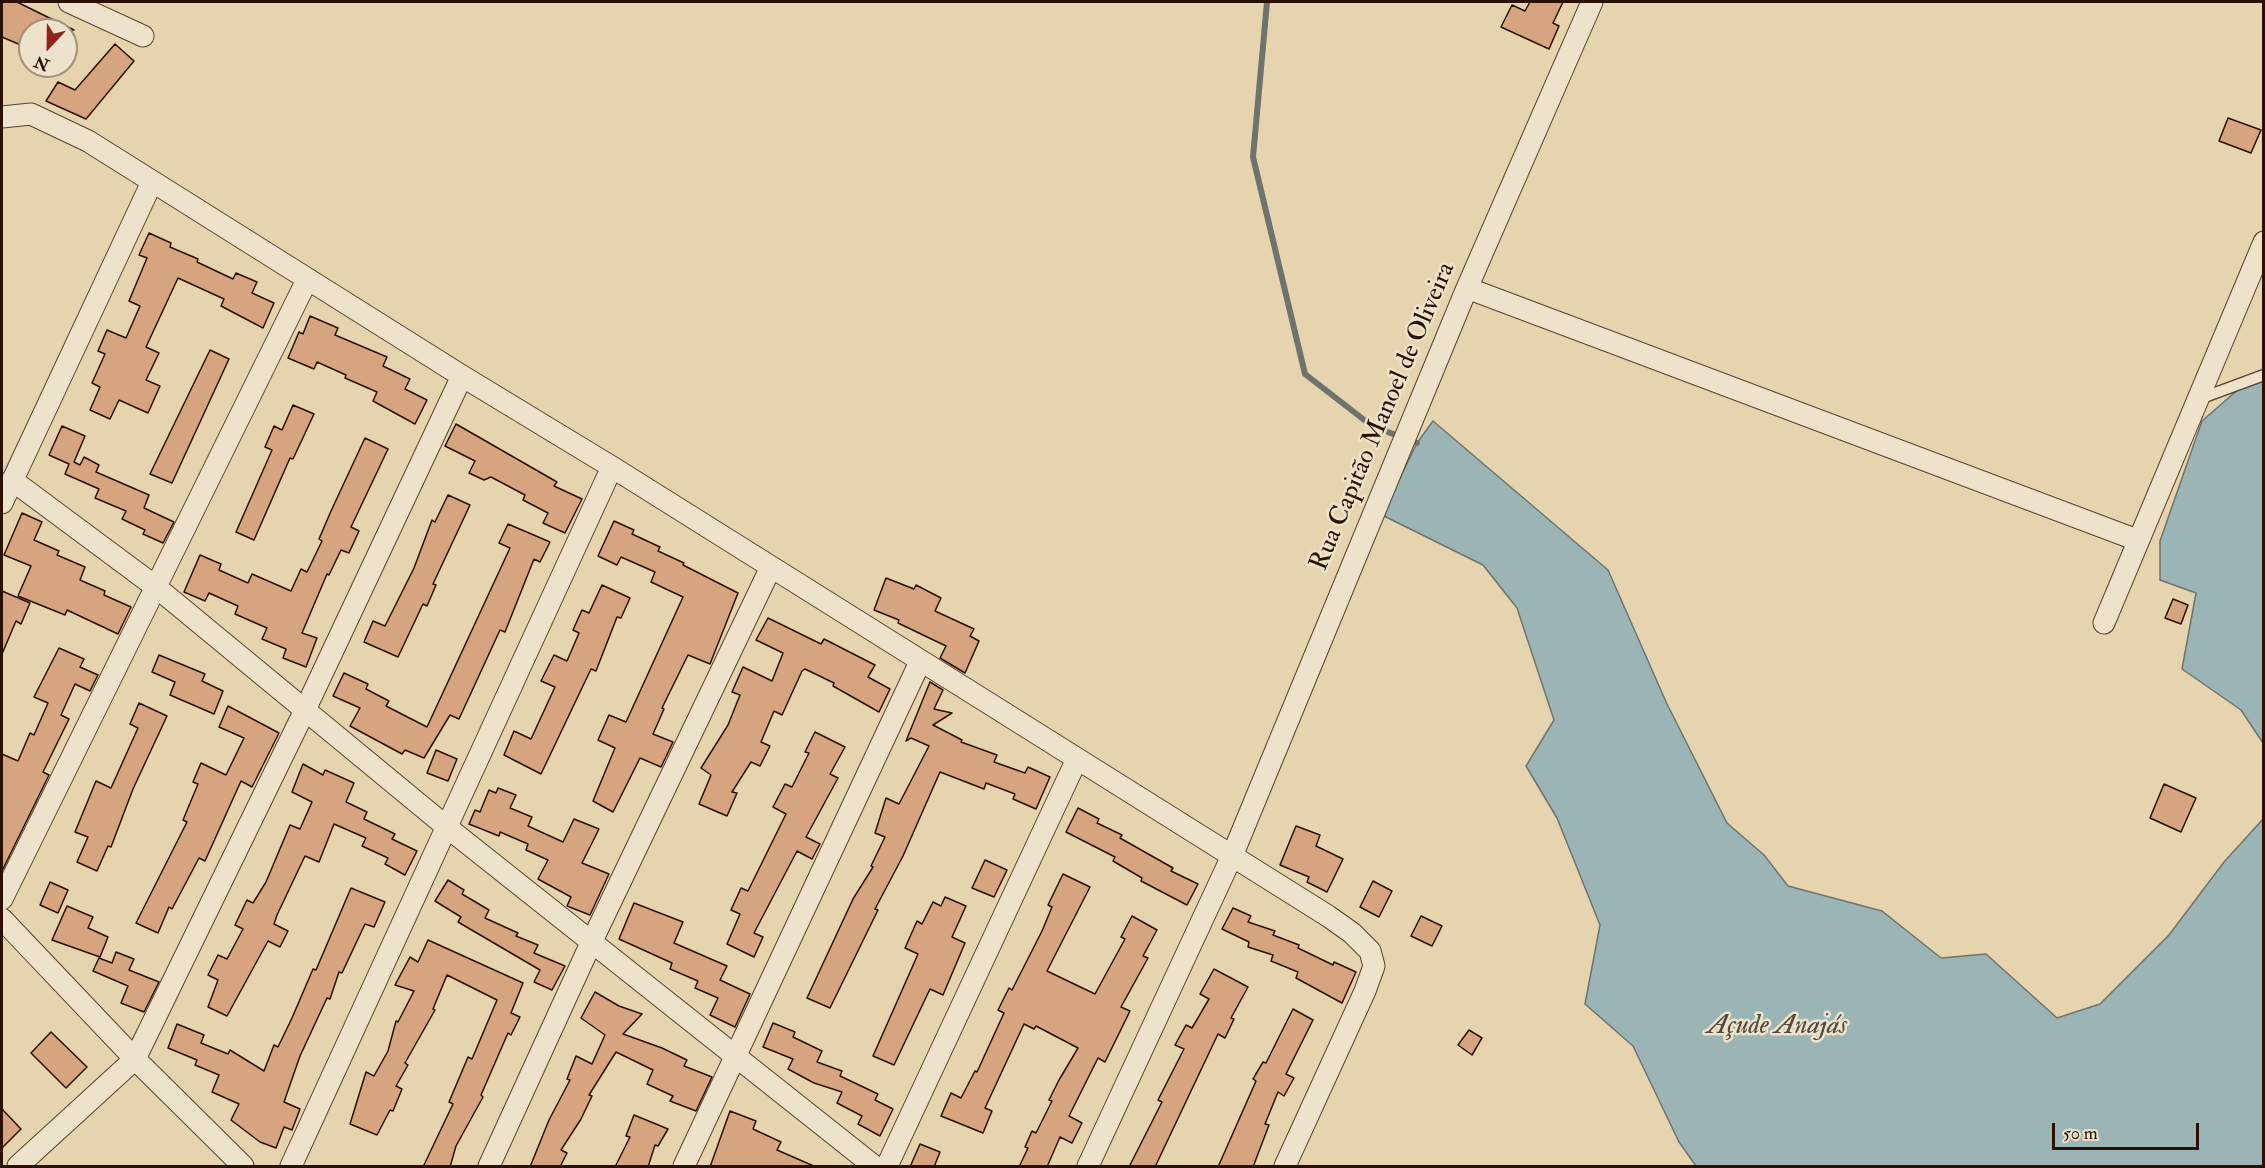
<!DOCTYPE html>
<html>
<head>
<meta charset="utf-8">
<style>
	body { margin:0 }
	#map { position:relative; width:2265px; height:1168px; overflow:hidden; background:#e5d4ad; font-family:"IM FELL Double Pica",serif }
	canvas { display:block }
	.frame { position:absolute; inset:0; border:3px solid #2a1000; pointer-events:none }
	.north { position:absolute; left:18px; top:18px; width:60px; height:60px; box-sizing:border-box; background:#eee3ca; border:2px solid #a08f79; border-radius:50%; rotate:202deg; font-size:16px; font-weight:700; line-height:24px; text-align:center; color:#2a1000 }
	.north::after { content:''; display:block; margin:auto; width:21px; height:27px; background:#8f2418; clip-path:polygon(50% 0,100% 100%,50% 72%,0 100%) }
	.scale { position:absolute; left:2052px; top:1123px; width:147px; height:27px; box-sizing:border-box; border:3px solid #2a1000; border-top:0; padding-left:8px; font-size:18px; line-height:21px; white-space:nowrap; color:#2a1000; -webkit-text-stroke:4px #eee3ca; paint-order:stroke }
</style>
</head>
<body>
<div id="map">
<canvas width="2265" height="1168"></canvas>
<div class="frame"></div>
<div class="north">N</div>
<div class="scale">50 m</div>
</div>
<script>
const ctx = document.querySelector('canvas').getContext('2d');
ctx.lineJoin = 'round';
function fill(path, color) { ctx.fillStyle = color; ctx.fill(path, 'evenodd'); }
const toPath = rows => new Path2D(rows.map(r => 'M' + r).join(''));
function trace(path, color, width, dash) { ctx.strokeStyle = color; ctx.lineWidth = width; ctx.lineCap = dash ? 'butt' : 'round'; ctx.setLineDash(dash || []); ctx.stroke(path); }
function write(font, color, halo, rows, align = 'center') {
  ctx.font = font + ' "IM FELL Double Pica",serif'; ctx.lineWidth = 5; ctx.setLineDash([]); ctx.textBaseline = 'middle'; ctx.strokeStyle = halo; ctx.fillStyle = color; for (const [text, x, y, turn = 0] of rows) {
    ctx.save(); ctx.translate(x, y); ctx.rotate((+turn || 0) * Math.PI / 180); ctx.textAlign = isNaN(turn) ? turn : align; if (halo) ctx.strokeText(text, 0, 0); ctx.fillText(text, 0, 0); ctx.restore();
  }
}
const water = toPath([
	[2263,379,2263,743,2241,710,2182,669,2196,593,2160,580,2160,541,2202,421,2241,387,2263,379],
	[1433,421,1608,570,1667,704,1727,823,1764,855,1788,886,1882,911,1941,958,1986,954,2057,1018,2100,1004,2169,935,2224,862,2263,819,2263,1166,1696,1166,1679,1142,1633,1046,1585,1004,1600,925,1557,818,1526,766,1554,720,1517,608,1483,565,1382,515,1417,443,1433,421]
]);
fill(water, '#9bb5b6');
trace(water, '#6e736d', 1.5);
trace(toPath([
	[1267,2,1253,157,1305,374,1372,426,1417,443]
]), '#6e736d', 6);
const building = toPath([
	[2,2,17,2,74,30,30,30,30,49,2,37,2,2],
	[1530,2,1563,2,1553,23,1559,26,1549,49,1501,27,1512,5,1525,11,1530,2],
	[115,44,134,61,86,119,46,101,58,82,75,90,115,44],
	[2228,118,2261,130,2251,153,2219,141,2228,118],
	[149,233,171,243,170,247,198,259,197,262,233,279,236,273,257,282,252,293,274,303,263,328,221,306,224,299,178,278,146,347,159,353,146,380,160,386,148,413,119,400,110,419,90,410,100,387,92,383,105,354,98,351,107,330,126,338,140,306,129,301,147,258,139,255,149,233],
	[310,316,338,328,335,335,387,357,383,366,410,379,405,389,427,400,415,424,373,401,377,392,345,378,346,375,317,362,314,369,288,358,299,332,303,334,310,316],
	[210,350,229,359,172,483,150,474,210,350],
	[293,405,314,414,293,459,290,458,254,540,236,532,272,450,265,447,274,426,282,430,293,405],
	[456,424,557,482,554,486,582,499,565,533,543,523,548,513,523,500,525,495,491,477,484,480,469,473,475,461,445,446,456,424],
	[62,426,85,436,74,462,80,465,84,457,99,465,96,472,149,495,144,508,174,522,163,543,143,534,145,530,122,519,126,511,95,498,99,489,65,474,69,464,49,455,62,426],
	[365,438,388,449,351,527,359,531,349,553,341,550,329,575,327,574,302,633,317,638,306,667,283,658,286,649,262,639,267,628,235,614,238,606,209,593,205,601,184,592,200,555,221,564,219,570,248,583,252,574,291,591,301,569,307,572,322,541,319,539,331,511,365,438],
	[448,495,470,505,433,584,436,585,427,606,423,604,398,657,364,642,373,621,385,626,414,568,432,520,435,522,448,495],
	[22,513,42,522,34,540,59,551,57,555,85,567,80,580,105,591,104,595,131,607,118,634,67,610,65,615,18,596,31,566,4,555,22,513],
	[614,521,634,530,632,534,660,547,658,551,684,563,683,565,738,593,710,664,688,655,662,708,664,709,653,734,673,742,661,767,640,758,613,812,593,801,615,748,598,740,609,715,626,722,683,597,651,582,655,572,621,557,617,565,598,556,614,521],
	[508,524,550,542,540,562,534,559,505,632,500,630,459,719,450,715,424,758,405,750,402,754,350,726,360,708,333,696,344,673,368,684,366,689,389,701,386,706,427,727,510,548,499,543,508,524],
	[886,578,914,589,916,585,941,598,935,611,974,629,970,636,979,641,965,673,940,658,946,646,898,623,899,620,874,610,886,578],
	[602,585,630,598,621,618,617,617,596,671,591,669,541,774,504,755,514,731,531,739,555,687,541,681,554,655,567,661,579,633,573,630,582,610,589,613,602,585],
	[2,591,30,603,21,624,16,621,2,654,2,591],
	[2173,599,2188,605,2181,624,2165,618,2173,599],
	[768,618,821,644,824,639,875,665,868,677,890,689,879,712,833,686,834,683,805,669,802,671,782,715,774,711,761,742,770,746,760,766,751,762,732,792,737,793,727,816,699,804,711,775,701,768,728,725,740,695,732,692,743,667,772,681,783,653,756,640,768,618],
	[59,648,84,659,80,667,98,675,90,691,75,684,61,715,69,719,43,772,49,775,2,871,2,754,18,761,30,733,34,735,48,703,34,697,59,648],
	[159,655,205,674,202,681,223,691,214,714,170,695,175,682,152,672,159,655],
	[930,682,943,690,934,709,952,713,933,725,962,740,961,742,997,755,994,762,1025,773,1028,767,1050,777,1036,809,1013,799,1015,794,986,783,984,789,940,772,903,856,875,909,878,910,830,1008,807,998,853,899,873,867,871,866,885,837,875,833,886,798,899,804,929,746,911,738,906,741,930,682],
	[139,703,167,716,133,789,111,847,108,846,97,871,77,862,88,837,75,832,96,781,111,788,138,728,130,724,139,703],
	[228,706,279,733,252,787,241,781,205,861,199,858,172,909,169,907,158,933,136,923,187,822,183,820,198,784,193,782,201,763,226,775,244,738,219,727,228,706],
	[815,732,845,747,830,774,838,778,806,837,820,844,812,859,797,851,754,933,763,937,754,957,727,944,740,914,731,910,741,888,748,891,786,814,773,807,785,784,792,787,809,753,805,752,815,732],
	[436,750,457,759,448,781,427,773,436,750],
	[303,764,323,775,325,770,354,783,346,802,367,812,364,819,395,834,392,839,417,851,405,875,385,864,388,858,362,846,366,838,334,824,319,862,305,856,277,915,274,924,288,931,280,947,268,941,227,1016,208,1007,218,980,208,975,218,955,227,959,243,929,235,925,247,900,253,903,266,882,290,825,300,829,312,802,292,792,303,764],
	[2164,784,2196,798,2181,832,2150,818,2164,784],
	[498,788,516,795,510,808,532,817,528,826,563,842,574,819,599,829,582,863,609,874,590,915,567,906,571,897,538,879,548,860,526,850,528,844,500,832,499,836,469,824,475,810,480,812,489,790,496,793,498,788],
	[1078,808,1099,819,1097,823,1122,835,1120,838,1173,868,1171,871,1198,884,1187,905,1141,881,1142,878,1113,861,1115,857,1066,832,1078,808],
	[1296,826,1320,835,1316,846,1343,859,1327,892,1307,882,1309,877,1280,865,1296,826],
	[985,860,1007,870,994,897,972,888,985,860],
	[1063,874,1090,887,1047,971,1095,994,1125,939,1121,937,1132,916,1157,930,1143,956,1148,958,1121,1007,1130,1011,1105,1062,1098,1058,1069,1116,1082,1123,1072,1143,1060,1137,1047,1167,1019,1167,1028,1148,1025,1147,1032,1131,1036,1133,1052,1101,1049,1100,1059,1080,1078,1048,1036,1026,1034,1029,1024,1024,985,1108,992,1111,983,1133,941,1116,951,1093,961,1098,975,1071,977,1072,1004,1013,998,1010,1009,988,1012,990,1042,931,1052,907,1048,905,1063,874],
	[448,880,464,890,462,894,489,910,485,918,518,933,516,936,538,945,534,953,565,966,552,990,534,982,540,970,458,922,461,917,435,901,448,880],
	[1373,881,1392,891,1379,917,1360,907,1373,881],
	[50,882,68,890,58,913,40,905,50,882],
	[351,888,385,902,374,927,365,924,342,973,339,972,330,999,327,998,300,1056,284,1102,300,1109,292,1130,284,1127,276,1148,260,1142,231,1120,239,1104,212,1092,219,1075,195,1065,197,1060,168,1048,177,1024,204,1035,201,1043,228,1054,230,1050,264,1071,274,1045,278,1047,292,1018,313,969,316,970,351,888],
	[945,897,966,906,952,937,965,943,943,995,930,989,894,1065,873,1056,918,954,905,948,917,921,922,924,933,902,941,906,945,897],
	[634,903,683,922,674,943,727,966,720,980,750,994,735,1027,710,1015,718,998,695,988,698,981,670,969,672,963,619,939,634,903],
	[67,906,93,917,88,928,108,937,100,957,52,940,67,906],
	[1233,908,1251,916,1248,922,1275,931,1273,935,1299,945,1298,948,1333,965,1334,962,1356,972,1342,1003,1296,978,1298,972,1271,961,1273,955,1248,947,1249,942,1222,929,1233,908],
	[1421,916,1442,926,1432,946,1411,936,1421,916],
	[428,940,523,983,511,1013,520,1017,511,1035,508,1033,481,1095,483,1097,456,1146,450,1167,423,1167,453,1104,449,1102,468,1057,472,1059,497,1000,447,975,433,1009,435,1010,405,1063,408,1065,396,1086,402,1089,393,1111,390,1110,377,1135,350,1124,366,1072,374,1076,388,1051,396,1021,398,1022,414,991,395,985,410,957,418,962,428,940],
	[116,952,134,959,129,970,159,982,144,1012,121,1003,128,986,93,971,99,958,112,963,116,952],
	[1214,969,1248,987,1231,1018,1234,1019,1225,1038,1218,1034,1155,1167,1129,1167,1162,1102,1158,1100,1184,1049,1175,1045,1186,1025,1192,1028,1209,999,1200,994,1214,969],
	[595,992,619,1006,642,1014,623,1034,662,1048,687,1060,684,1066,712,1077,696,1111,670,1101,673,1096,647,1084,653,1070,616,1052,589,1095,592,1096,581,1119,561,1150,567,1153,560,1167,530,1167,549,1120,570,1080,567,1079,576,1056,592,1064,605,1035,581,1018,595,992],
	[1293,1009,1313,1020,1286,1074,1294,1078,1284,1096,1278,1092,1265,1124,1269,1125,1253,1167,1218,1167,1256,1081,1253,1079,1263,1062,1266,1063,1293,1009],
	[773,1023,795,1032,793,1037,822,1051,817,1062,842,1071,840,1076,878,1094,875,1100,893,1109,880,1136,858,1124,862,1116,837,1103,842,1092,814,1083,788,1069,793,1059,763,1047,773,1023],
	[1469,1030,1482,1038,1472,1055,1458,1045,1469,1030],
	[51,1032,87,1067,66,1088,31,1053,51,1032],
	[2,1109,21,1129,2,1148,2,1109],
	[730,1111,756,1121,753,1129,781,1142,777,1150,816,1167,710,1167,730,1111],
	[634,1115,668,1129,658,1146,655,1145,648,1167,615,1167,630,1137,626,1136,634,1115],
	[920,1144,940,1152,934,1167,910,1167,920,1144]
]);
fill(building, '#d6a57f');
trace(building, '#2a1000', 1.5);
const lane = toPath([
	[2199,399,2264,375]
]);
const street = toPath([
	[69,2,143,36],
	[2,117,31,114,88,141,462,376,612,467,1328,916,1352,933,1370,951,1374,966,1365,991,1285,1166],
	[1467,288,2137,540],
	[12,480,156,587,448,828,874,1166],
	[2,503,152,182],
	[2104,623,2264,242],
	[2,899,307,280],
	[2,919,135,1059,243,1166],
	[18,1166,135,1059,305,710,462,376],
	[291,1166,612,467],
	[489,1166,591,943,771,567],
	[684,1166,920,662],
	[887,1166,1077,759],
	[1088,1166,1232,856,1467,288,1592,2]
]);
trace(lane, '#59412b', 13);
trace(street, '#59412b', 23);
trace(lane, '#eee3ca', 10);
trace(street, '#eee3ca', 21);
write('26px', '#2a1000', '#eee3ca', [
	["Rua Capitão Manoel de Oliveira",1384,417,-67]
]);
write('italic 27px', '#524a40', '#eee3ca', [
	["Açude Anajás",1777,1027]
]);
</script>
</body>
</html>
